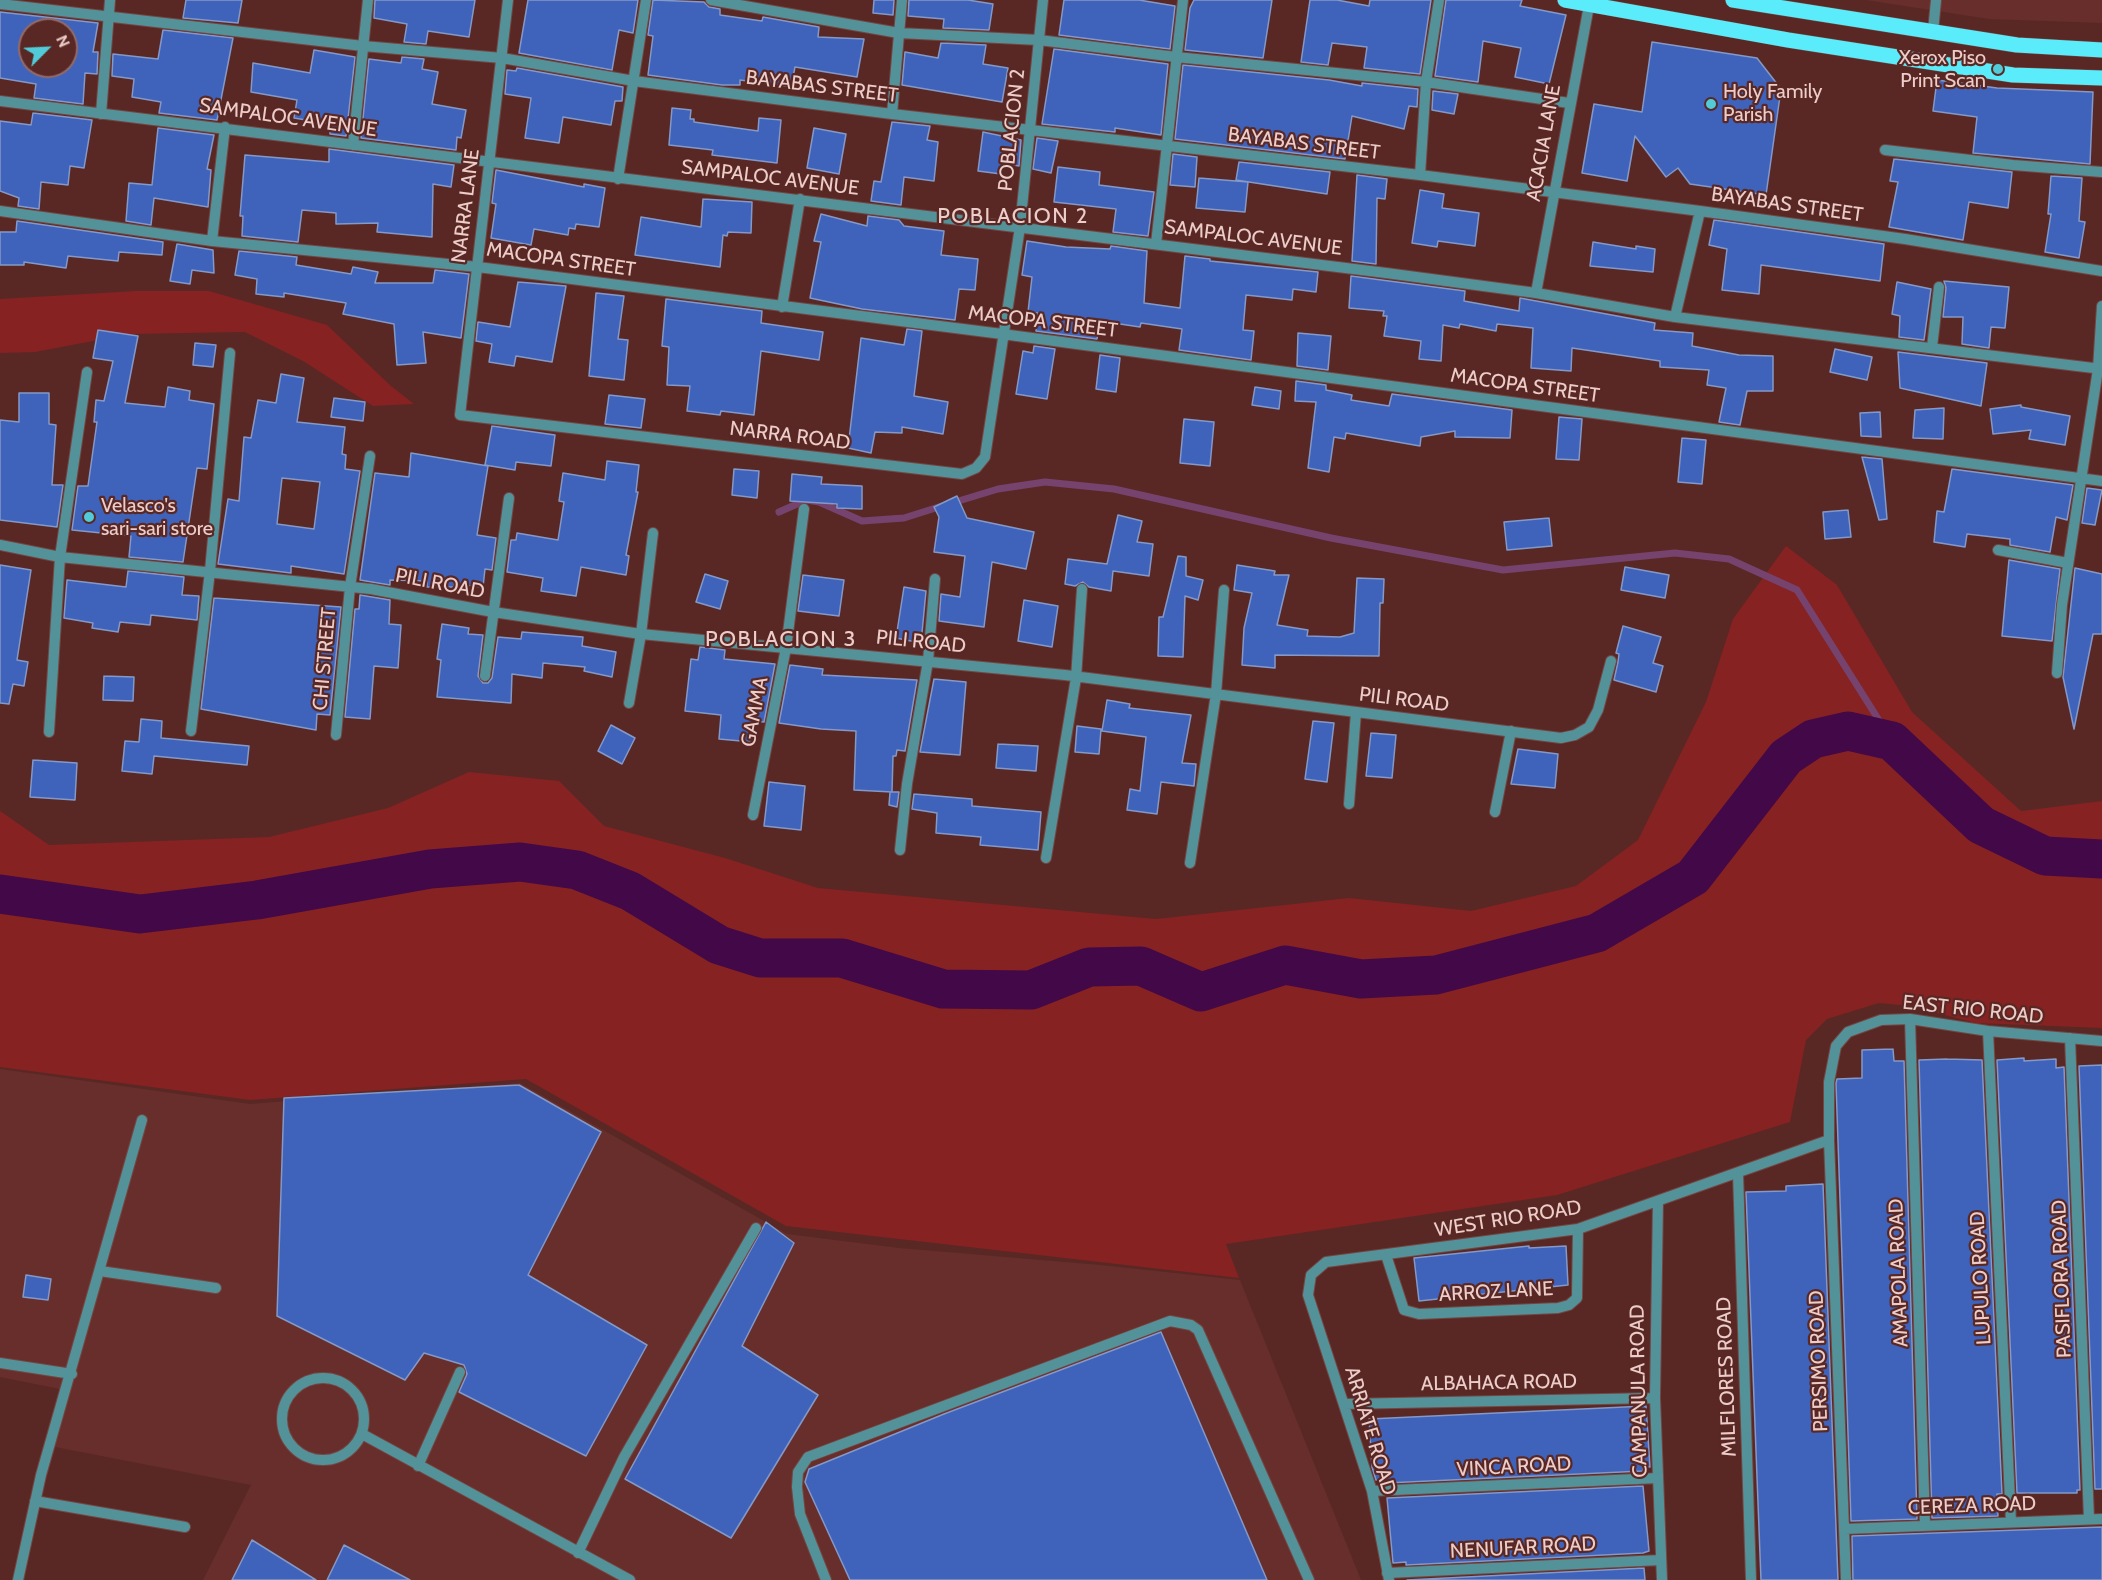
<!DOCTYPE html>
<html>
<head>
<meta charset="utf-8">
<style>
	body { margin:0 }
	#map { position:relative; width:2102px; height:1580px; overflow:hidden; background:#592824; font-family:Cabin,sans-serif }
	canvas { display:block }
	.north { position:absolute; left:18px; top:18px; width:60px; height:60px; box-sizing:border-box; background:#592824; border:2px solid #946a66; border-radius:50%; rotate:66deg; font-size:16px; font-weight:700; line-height:24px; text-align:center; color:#edcdc9 }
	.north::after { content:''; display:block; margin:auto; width:21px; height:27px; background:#52cbd9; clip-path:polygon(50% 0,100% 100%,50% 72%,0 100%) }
</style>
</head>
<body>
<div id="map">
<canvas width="2102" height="1580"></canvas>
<div class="north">N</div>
</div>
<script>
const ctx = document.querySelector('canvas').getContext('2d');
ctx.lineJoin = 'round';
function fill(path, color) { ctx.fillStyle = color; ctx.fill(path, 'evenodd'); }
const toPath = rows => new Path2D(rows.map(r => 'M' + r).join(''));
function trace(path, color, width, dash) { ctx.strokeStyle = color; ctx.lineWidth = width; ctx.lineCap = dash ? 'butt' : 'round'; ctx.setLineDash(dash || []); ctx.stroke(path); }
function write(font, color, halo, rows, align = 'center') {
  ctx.font = font + ' Cabin,sans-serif'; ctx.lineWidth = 4.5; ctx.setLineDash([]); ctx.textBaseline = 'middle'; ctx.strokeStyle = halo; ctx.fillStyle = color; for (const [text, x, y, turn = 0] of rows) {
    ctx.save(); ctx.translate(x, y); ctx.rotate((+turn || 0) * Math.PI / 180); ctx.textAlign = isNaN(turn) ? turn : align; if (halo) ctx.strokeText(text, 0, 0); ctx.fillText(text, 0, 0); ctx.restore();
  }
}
fill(toPath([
	[1866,0,2102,0,2102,23,1989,19],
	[0,1069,250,1104,520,1083,787,1234,899,1248,1100,1265,1240,1280,1361,1580,203,1580,251,1485,50,1446,60,1389,0,1377]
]), '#682e2b');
fill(toPath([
	[135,291,209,291,327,325,391,386,414,404,373,406,303,361,245,332,130,334,35,352,0,353,0,299],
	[1786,546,1837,585,1912,712,2021,811,2102,801,2102,1028,1976,1023,1910,1006,1879,1003,1827,1019,1806,1040,1790,1122,1557,1195,1226,1244,1239,1278,786,1226,526,1079,250,1100,0,1067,0,811,49,845,269,837,388,808,469,772,559,781,604,826,725,858,818,888,1156,919,1349,898,1471,911,1576,886,1638,840,1706,702,1733,619]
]), '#862222');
trace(toPath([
	[952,503,998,489,1045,482,1114,489,1331,538,1503,570,1675,553,1729,559,1797,590,1892,741],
	[779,512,806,500,819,502,862,521,904,518,942,506]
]), '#76436e', 7);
trace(toPath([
	[0,894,140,914,257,900,430,869,520,862,577,870,630,891,719,945,760,958,842,958,943,989,1031,990,1089,967,1141,966,1201,992,1285,965,1361,979,1436,975,1597,933,1693,877,1786,757,1813,739,1848,731,1892,741,1981,825,2045,856,2102,859]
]), '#430847', 39);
const building = toPath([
	[186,0,242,0,238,23,183,18,186,0],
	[375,0,475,0,469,37,428,31,426,44,404,42,407,24,374,18,375,0],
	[528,0,638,0,633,33,619,30,612,70,519,53,528,0],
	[653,0,704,2,709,7,720,9,720,15,762,21,763,17,819,27,818,37,864,39,857,77,795,67,791,87,740,80,740,85,722,85,648,75,653,36,648,35,653,0],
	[874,0,894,0,893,15,873,13,874,0],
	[909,0,968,0,993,4,989,30,943,28,944,19,908,16,909,0],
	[1064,0,1139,0,1175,6,1170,49,1059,35,1064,0],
	[1194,0,1272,0,1263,58,1185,50,1190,8,1194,0],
	[1310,0,1337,0,1369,6,1370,0,1431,0,1420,74,1364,68,1367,47,1332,43,1328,65,1301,62,1310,0],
	[1446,0,1522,0,1520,6,1566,15,1549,84,1515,77,1521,48,1483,41,1478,82,1435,76,1446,0],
	[0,12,98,23,93,52,98,52,97,74,85,73,83,104,34,98,36,84,0,78,0,12],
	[30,30,66,30,66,66,30,66,30,30],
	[163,30,233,38,217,120,159,113,161,102,132,97,134,79,112,76,113,54,158,59,163,30],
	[1652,42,1757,58,1781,89,1766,195,1690,184,1678,168,1666,177,1635,136,1627,181,1582,173,1594,104,1642,112,1652,42],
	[941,43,986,45,983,64,1008,68,1002,102,902,85,905,52,938,58,941,43],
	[1054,49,1168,64,1161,135,1115,128,1115,132,1042,124,1054,49],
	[314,50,355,57,346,136,330,134,330,124,294,118,297,100,251,92,253,63,310,73,314,50],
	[402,57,424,59,422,69,438,72,432,104,466,110,461,138,457,137,456,150,361,138,369,59,401,63,402,57],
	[1183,65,1329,80,1362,86,1362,83,1418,89,1417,107,1409,106,1404,129,1352,116,1345,159,1175,139,1183,65],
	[517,68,623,87,622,101,615,101,611,125,563,117,559,143,525,138,531,98,505,94,507,70,516,71,517,68],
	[1937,80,1997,88,2093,92,2090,164,1973,153,1977,117,1933,111,1937,80],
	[1433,91,1458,94,1454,114,1432,110,1433,91],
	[672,108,691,110,690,119,694,119,694,122,758,131,759,118,781,120,777,163,712,155,713,150,669,145,672,108],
	[33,113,92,120,84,168,70,166,68,185,41,182,39,209,18,206,19,198,0,191,0,121,31,125,33,113],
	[892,122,930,126,927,140,938,142,934,181,904,177,901,205,871,201,874,181,881,182,892,122],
	[158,128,214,135,207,169,211,170,208,207,154,198,151,225,126,221,129,183,152,185,158,128],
	[814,128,846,134,839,174,807,168,814,128],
	[983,132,1021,140,1019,166,1003,163,1001,174,978,171,983,132],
	[1037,138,1058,141,1051,173,1033,169,1037,138],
	[329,149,454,165,451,187,433,184,432,237,377,232,378,223,336,224,336,213,302,210,298,242,242,236,243,216,240,216,245,155,329,162,329,149],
	[1173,154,1197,157,1195,187,1170,185,1173,154],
	[1894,159,2012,172,2008,208,1969,202,1963,240,1889,227,1898,182,1890,181,1894,159],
	[1239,162,1330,172,1327,194,1236,180,1239,162],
	[1058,167,1100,172,1099,185,1154,192,1148,236,1113,232,1116,209,1054,202,1058,167],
	[496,170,584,187,584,184,605,188,599,227,576,224,575,229,569,228,568,235,534,229,531,245,491,238,496,204,492,203,496,170],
	[1357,175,1387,179,1385,199,1377,198,1376,264,1352,261,1357,175],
	[2051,176,2082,178,2079,221,2085,222,2079,258,2045,252,2051,214,2048,214,2051,176],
	[1199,178,1248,182,1245,212,1196,208,1199,178],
	[1420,190,1444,194,1442,208,1479,213,1475,246,1438,241,1437,247,1412,243,1420,190],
	[703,199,752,202,751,233,728,232,727,236,723,235,720,267,635,255,641,217,701,227,703,199],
	[821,214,867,226,868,216,899,220,904,226,944,231,941,255,978,259,975,290,959,289,955,320,862,309,810,298,821,242,814,241,821,214],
	[1714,220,1884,244,1880,281,1761,265,1759,294,1722,290,1727,249,1709,245,1714,220],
	[17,221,163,242,162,255,119,252,118,261,68,256,66,268,24,262,24,265,0,265,0,232,16,232,17,221],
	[1027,241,1066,247,1110,249,1111,246,1147,251,1144,303,1180,308,1185,256,1210,259,1210,261,1318,272,1316,292,1293,289,1292,300,1246,295,1243,330,1254,331,1251,360,1179,350,1182,329,1141,323,1140,327,1100,321,1097,339,1036,331,1038,313,1028,312,1032,277,1022,275,1027,241],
	[1593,242,1636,249,1636,246,1655,249,1653,272,1590,266,1593,242],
	[177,244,213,250,214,273,192,270,190,284,170,281,177,244],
	[239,251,297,257,296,265,351,274,353,267,378,272,375,283,433,283,435,270,469,274,461,338,423,332,426,363,397,365,394,324,343,314,346,303,284,293,284,297,256,294,257,279,235,275,239,251],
	[1351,276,1465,291,1464,301,1519,311,1520,298,1655,323,1654,330,1693,333,1692,346,1739,355,1773,356,1773,391,1747,391,1740,425,1719,422,1726,388,1707,385,1709,370,1660,367,1660,361,1572,348,1571,371,1531,368,1533,328,1497,324,1496,331,1460,324,1459,328,1443,325,1441,361,1419,359,1421,341,1384,336,1387,316,1383,316,1384,311,1349,308,1351,276],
	[1944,281,2009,287,2005,328,1991,327,1989,348,1962,344,1963,317,1943,317,1946,288,1944,281],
	[518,282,566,286,552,362,516,356,514,366,489,362,492,344,476,341,478,322,510,327,518,282],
	[1897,282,1931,289,1924,340,1899,337,1900,316,1892,314,1897,282],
	[596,293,624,296,618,339,628,340,624,380,589,376,596,293],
	[666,299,762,311,761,323,823,332,819,360,761,351,754,415,721,411,720,415,687,411,690,386,667,385,669,347,662,346,666,299],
	[907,329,922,331,914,396,948,402,943,434,902,427,902,433,875,432,871,453,848,448,861,338,904,345,907,329],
	[98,330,138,336,125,403,165,407,168,387,190,391,189,400,214,404,207,469,197,468,183,562,129,557,131,536,72,530,78,486,88,486,97,422,94,422,96,400,104,401,113,361,93,358,98,330],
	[1298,333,1331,336,1328,370,1297,366,1298,333],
	[195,343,216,345,213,367,193,365,195,343],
	[1034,346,1055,349,1047,399,1016,394,1023,351,1033,353,1034,346],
	[1835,349,1872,357,1867,380,1830,372,1835,349],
	[1898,352,1987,363,1981,406,1900,388,1898,352],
	[1100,355,1120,358,1116,392,1096,389,1100,355],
	[281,374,304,378,297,422,345,427,342,454,346,455,345,469,360,471,344,574,291,566,291,573,218,564,228,499,239,501,244,437,251,438,258,400,276,403,281,374],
	[282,478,320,482,314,529,277,524,282,478],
	[1296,381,1326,385,1326,390,1352,395,1351,400,1389,406,1392,394,1512,410,1510,438,1455,437,1455,431,1421,437,1420,446,1346,433,1345,439,1334,437,1329,472,1308,468,1316,402,1295,401,1296,381],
	[1255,387,1281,391,1279,409,1252,405,1255,387],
	[19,393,49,393,49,424,56,425,52,485,63,485,57,527,0,520,0,420,19,422,19,393],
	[609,395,645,399,641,428,605,424,609,395],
	[334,398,365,402,363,421,331,417,334,398],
	[2021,405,2021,407,2070,416,2065,445,2029,439,2031,430,1993,434,1990,409,2021,405],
	[1944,408,1943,439,1913,438,1915,410,1944,408],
	[1880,412,1881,437,1861,436,1860,413,1880,412],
	[1559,417,1582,419,1579,460,1556,459,1559,417],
	[1184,419,1214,422,1210,466,1180,463,1184,419],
	[492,426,555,435,551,466,516,462,515,470,485,465,492,426],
	[1682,438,1706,440,1702,484,1678,482,1682,438],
	[411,453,488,466,477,535,496,538,492,570,485,569,483,587,454,584,454,587,427,587,427,581,390,580,390,585,360,580,375,473,409,477,411,453],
	[1862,457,1882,459,1887,519,1879,520,1862,457],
	[607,461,639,465,636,492,638,492,626,555,629,556,626,575,581,567,576,596,541,591,543,578,507,572,511,540,516,540,517,533,558,540,564,502,559,501,563,473,605,480,607,461],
	[734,469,759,471,757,498,732,495,734,469],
	[1952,469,2073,485,2067,520,2056,517,2050,552,2010,545,2010,539,1967,534,1965,547,1934,542,1937,511,1944,512,1952,469],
	[792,474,822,477,821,484,862,486,862,509,837,508,837,504,790,501,792,474],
	[2087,488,2102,490,2095,525,2082,523,2087,488],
	[957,496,967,518,1034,532,1026,569,992,562,984,627,939,621,941,594,960,597,965,556,934,552,939,517,934,507,957,496],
	[1848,510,1851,537,1825,539,1823,512,1848,510],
	[1118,515,1142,521,1137,542,1153,544,1149,576,1113,571,1111,591,1089,587,1083,582,1075,586,1065,584,1068,559,1107,564,1118,515],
	[1549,518,1552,546,1507,550,1504,522,1549,518],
	[1178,556,1186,557,1186,576,1203,580,1198,600,1185,596,1183,657,1158,656,1159,617,1163,617,1178,556],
	[2009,560,2060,569,2052,641,2002,636,2009,560],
	[0,565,31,570,17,660,28,662,24,686,13,684,9,704,0,703,0,565],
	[1237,565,1275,571,1274,575,1289,575,1277,625,1308,630,1307,636,1340,637,1354,633,1357,578,1384,579,1383,603,1380,603,1379,656,1275,655,1275,668,1242,665,1244,628,1252,593,1234,590,1237,565],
	[1625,567,1669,575,1665,598,1621,590,1625,567],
	[2075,568,2102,574,2102,634,2093,634,2074,729,2063,677,2075,568],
	[128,571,184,577,182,595,199,596,197,620,151,615,150,625,120,622,118,632,92,628,93,623,64,618,67,580,126,587,128,571],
	[705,574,728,581,720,609,696,602,705,574],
	[803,575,844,580,839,616,798,611,803,575],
	[904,587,926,591,921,643,896,638,904,587],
	[360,595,390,600,389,624,401,625,398,668,374,666,370,719,345,717,355,609,359,609,360,595],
	[214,598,341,607,330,715,317,714,316,730,201,709,214,598],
	[1024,600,1058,606,1052,647,1018,641,1024,600],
	[442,624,469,628,468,634,483,635,478,676,483,683,488,683,492,678,498,637,521,639,522,632,583,637,582,646,616,652,612,677,584,671,585,667,543,663,542,678,512,674,511,703,437,697,441,660,437,659,442,624],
	[1623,626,1661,637,1653,663,1663,666,1656,692,1614,680,1618,662,1619,654,1616,653,1623,626],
	[700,647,725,650,724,659,775,664,764,722,754,721,752,742,719,739,721,715,685,711,691,659,698,660,700,647],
	[790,665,823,669,822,675,917,680,905,751,897,750,896,756,893,756,892,792,854,790,856,731,821,729,779,723,790,665],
	[104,676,134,677,133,701,103,700,104,676],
	[934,679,966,682,960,755,920,752,934,679],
	[1107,700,1130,704,1129,708,1191,715,1182,763,1196,764,1194,786,1161,782,1157,814,1127,810,1130,789,1140,791,1146,737,1102,731,1107,700],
	[141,719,162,721,161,738,249,746,247,765,154,756,152,774,122,771,125,741,139,742,141,719],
	[1313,721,1334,723,1327,782,1305,779,1313,721],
	[611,725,635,738,622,764,598,751,611,725],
	[1077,726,1101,729,1099,754,1075,752,1077,726],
	[1371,733,1396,735,1392,778,1366,776,1371,733],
	[998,744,1038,746,1036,771,996,768,998,744],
	[1518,749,1558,754,1555,788,1511,784,1518,749],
	[33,760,77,763,75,800,30,797,33,760],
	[769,782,805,786,801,830,764,826,769,782],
	[890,792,899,792,897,807,889,805,890,792],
	[914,794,972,799,972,806,1041,812,1038,850,980,845,981,837,936,833,937,813,912,809,914,794],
	[1893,1049,1894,1061,1904,1061,1917,1519,1851,1521,1836,1083,1837,1079,1862,1078,1862,1050,1893,1049],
	[2024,1058,2024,1061,2056,1059,2056,1068,2064,1067,2080,1490,2077,1490,2077,1493,2017,1493,1997,1060,2024,1058],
	[1947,1059,1982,1060,2002,1494,1997,1494,1998,1516,1932,1518,1919,1060,1947,1059],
	[2102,1065,2102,1489,2095,1489,2079,1066,2102,1065],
	[519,1085,601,1132,528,1275,647,1345,586,1456,459,1392,467,1374,464,1365,424,1353,405,1380,277,1316,284,1098,519,1085],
	[1823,1184,1838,1580,1761,1580,1746,1192,1786,1191,1786,1186,1823,1184],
	[766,1222,794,1243,742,1346,818,1395,731,1538,625,1479,766,1222],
	[1529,1246,1529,1248,1566,1246,1568,1285,1419,1301,1414,1258,1529,1246],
	[26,1275,51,1279,48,1300,23,1297,26,1275],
	[1161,1332,1267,1580,850,1580,805,1482,809,1469,944,1414,1161,1332],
	[1646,1406,1650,1467,1643,1467,1643,1471,1386,1483,1386,1480,1376,1480,1372,1467,1369,1419,1646,1406],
	[1643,1486,1649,1551,1643,1553,1406,1565,1406,1562,1393,1563,1387,1498,1643,1486],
	[2102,1527,2102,1580,1853,1580,1852,1536,2102,1527],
	[252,1540,316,1580,232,1580,252,1540],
	[344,1545,410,1580,327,1580,344,1545],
	[1644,1568,1645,1580,1407,1580,1644,1568]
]);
fill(building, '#3f62bb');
trace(building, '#8499c8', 1.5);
const minor = toPath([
	[508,0,460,415,962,474,976,468,985,457,1020,227,1043,0],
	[711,0,899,33,1039,40,1176,57,1426,82,1569,103],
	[0,4,363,46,502,58,634,81,892,114,1420,175,1700,211,1905,239,2102,271],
	[1933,32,1936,0],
	[0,101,1386,273,1536,293,1675,317,2102,369],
	[101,114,110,0],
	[892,114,902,0],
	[353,145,368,0],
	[1885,150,2013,165,2102,172],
	[1420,175,1426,82,1439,0],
	[618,179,646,0],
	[0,211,212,241,478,267,1002,334,2102,481],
	[212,241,225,127],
	[1156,244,1183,0],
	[1536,293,1590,0],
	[782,307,800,199],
	[1675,317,1700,211],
	[1932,347,1939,287],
	[0,545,60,557,371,589,493,612,641,634,1065,675,1561,738,1575,735,1589,727,1598,710,1611,661],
	[1998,550,2068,563],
	[2057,673,2062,605,2098,369,2102,306],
	[485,676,509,498],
	[629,703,641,634,653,533],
	[191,731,210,571,230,353],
	[49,732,60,557,87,372],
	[336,735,350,587,370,456],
	[1349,804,1356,712],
	[1495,812,1511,731],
	[753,815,786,648,804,509],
	[900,850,907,784,928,661,935,579],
	[1046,858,1076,678,1082,589],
	[1190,863,1216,694,1224,590],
	[1910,1019,1925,1526],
	[1988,1031,2011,1522],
	[2070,1038,2089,1519],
	[1738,1173,1751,1580],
	[1658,1201,1655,1398,1662,1580],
	[1386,1255,1404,1310,1419,1314,1558,1308,1569,1305,1577,1298,1578,1229],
	[100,1271,216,1288],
	[0,1363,72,1374],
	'282 1419a41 41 0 1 1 82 0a41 41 0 1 1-82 0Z',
	[1344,1404,1655,1398],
	[362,1434,630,1580],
	[418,1466,460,1372],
	[1372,1491,1658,1478],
	[35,1501,185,1527],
	[1844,1529,2102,1519],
	[578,1553,624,1457,756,1228],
	[1387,1573,1661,1560],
	[18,1580,41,1475,142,1120],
	[826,1580,800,1514,797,1487,798,1472,808,1457,1170,1321,1191,1325,1198,1330,1309,1580],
	[1389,1580,1372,1491,1308,1295,1311,1275,1326,1262,1578,1229,1829,1140],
	[1846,1580,1829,1140,1829,1082,1836,1046,1848,1032,1881,1020,1910,1019,1988,1031,2102,1041]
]);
const major = toPath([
	[1565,0,1788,40,2013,75,2102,78],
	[1733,0,2017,45,2102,50]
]);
trace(minor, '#744642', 12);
trace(major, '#744642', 16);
trace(minor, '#54929a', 10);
trace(major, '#5becfb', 15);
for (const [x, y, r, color] of [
	[1998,69,6,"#52cbd9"],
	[1711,104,6,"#52cbd9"],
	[89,517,6,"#52cbd9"]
]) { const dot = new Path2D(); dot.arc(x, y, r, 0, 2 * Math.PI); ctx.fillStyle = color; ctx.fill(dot); trace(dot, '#592824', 2); }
write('20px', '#edcdc9', '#592824', [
	["Xerox Piso",1986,58,"right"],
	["Print Scan",1986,81,"right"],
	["Holy Family",1723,92],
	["Parish",1723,115],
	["Velasco's",101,506],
	["sari-sari store",101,529]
], 'left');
write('20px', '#edcdc9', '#592824', [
	["BAYABAS STREET",822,87,7],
	["SAMPALOC AVENUE",288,118,8],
	["POBLACION 2",1012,130,-84],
	["ACACIA LANE",1544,143,-80],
	["BAYABAS STREET",1304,144,7],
	["SAMPALOC AVENUE",770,178,7],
	["BAYABAS STREET",1787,205,8],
	["NARRA LANE",466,206,-83],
	["SAMPALOC AVENUE",1253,238,7],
	["MACOPA STREET",561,260,8],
	["MACOPA STREET",1043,322,7],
	["MACOPA STREET",1525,386,8],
	["NARRA ROAD",790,436,7],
	["PILI ROAD",440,584,11],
	["PILI ROAD",921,642,6],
	["CHI STREET",325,659,-85],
	["PILI ROAD",1404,700,7],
	["GAMMA",755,712,-79],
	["EAST RIO ROAD",1973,1010,6],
	["WEST RIO ROAD",1508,1219,-9],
	["AMAPOLA ROAD",1899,1273,-92],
	["LUPULO ROAD",1981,1278,-93],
	["PASIFLORA ROAD",2062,1279,-92],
	["ARROZ LANE",1496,1292,-3],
	["PERSIMO ROAD",1819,1361,-92],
	["MILFLORES ROAD",1727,1377,-92],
	["ALBAHACA ROAD",1499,1383,-1],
	["CAMPANULA ROAD",1639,1391,-91],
	["ARRIATE ROAD",1370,1431,73],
	["VINCA ROAD",1514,1467,-3],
	["CEREZA ROAD",1972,1506,-2],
	["NENUFAR ROAD",1523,1548,-3]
]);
ctx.letterSpacing = '1.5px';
write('22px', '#edcdc9', '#592824', [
	["POBLACION 2",1013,217],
	["POBLACION 3",781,640]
]);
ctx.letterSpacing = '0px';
</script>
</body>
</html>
